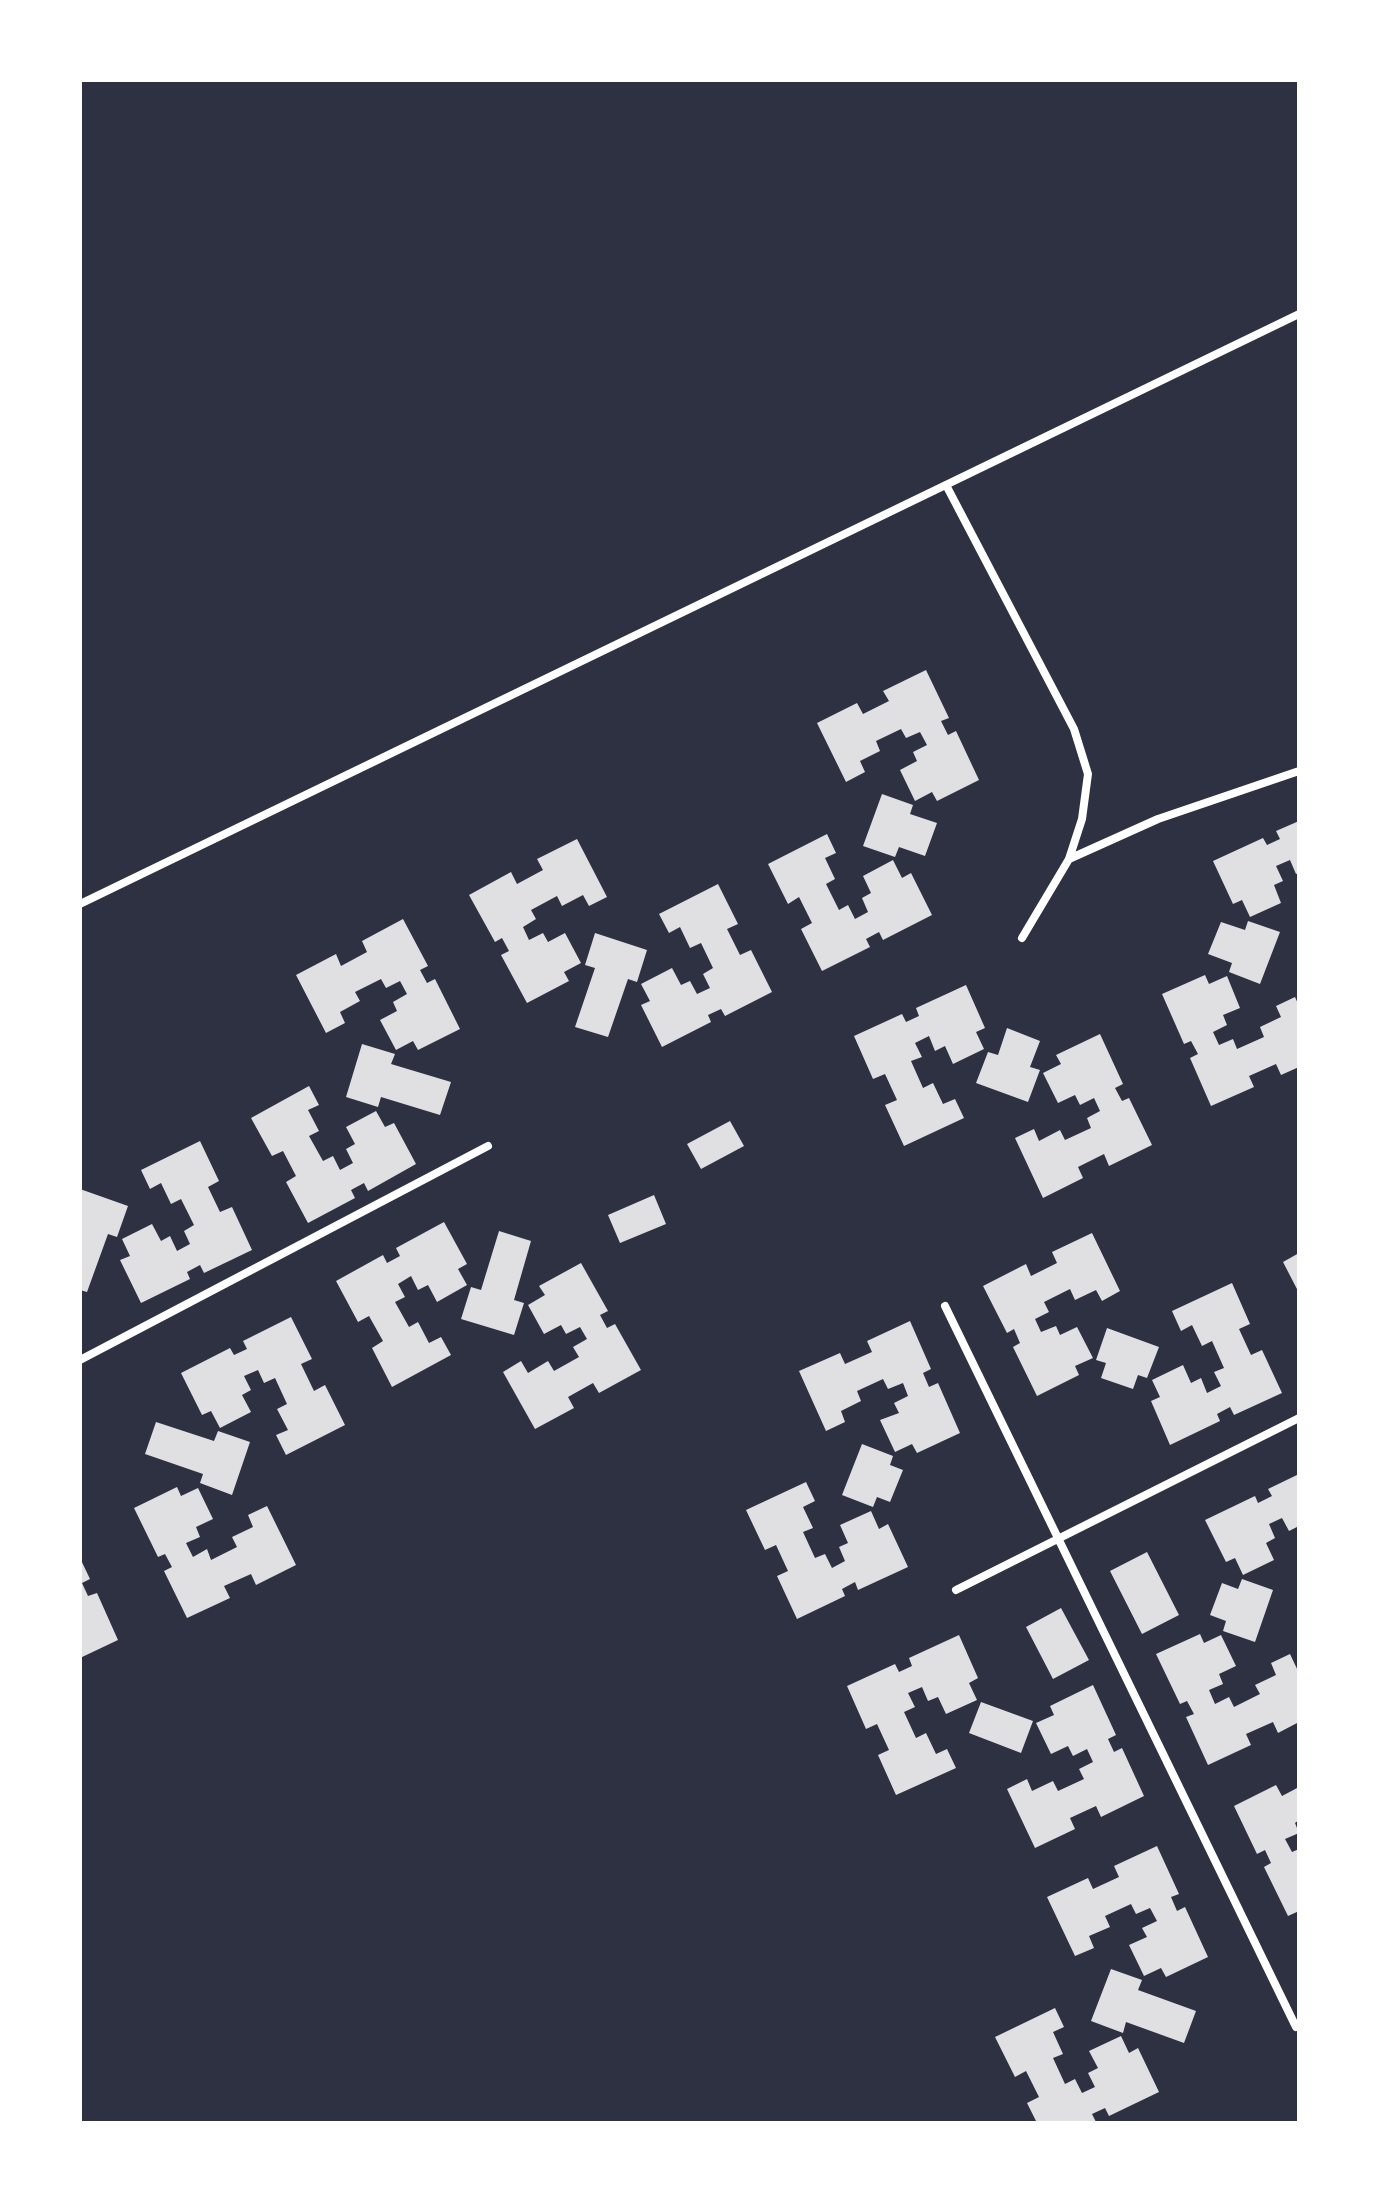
<!DOCTYPE html>
<html>
<head>
<meta charset="utf-8">
<style>
	body { margin:0 }
	#map { position:relative; width:1379px; height:2203px; overflow:hidden; background:#2d3142; font-family:Jost,sans-serif }
	canvas { display:block }
	.frame { position:absolute; inset:0; border:82px solid #fff; pointer-events:none }
</style>
</head>
<body>
<div id="map">
<canvas width="1379" height="2203"></canvas>
<div class="frame"></div>
</div>
<script>
const ctx = document.querySelector('canvas').getContext('2d');
ctx.lineJoin = 'round';
function fill(path, color) { ctx.fillStyle = color; ctx.fill(path, 'evenodd'); }
const toPath = rows => new Path2D(rows.map(r => 'M' + r).join(''));
function trace(path, color, width, dash) { ctx.strokeStyle = color; ctx.lineWidth = width; ctx.lineCap = dash ? 'butt' : 'round'; ctx.setLineDash(dash || []); ctx.stroke(path); }
fill(toPath([
	[926,670,949,718,941,721,948,735,956,731,979,780,937,801,932,792,915,801,900,770,917,761,913,752,927,745,920,732,906,738,901,729,876,741,880,751,860,761,865,772,846,782,817,723,857,703,863,714,889,701,883,691],
	[882,794,913,805,910,814,937,823,925,856,899,847,895,857,863,846],
	[1299,821,1299,873,1296,874,1290,860,1276,866,1283,881,1274,885,1281,903,1250,917,1242,900,1233,904,1213,861,1263,838,1267,845,1280,839,1276,831],
	[827,834,836,853,825,858,835,879,826,884,839,910,848,905,855,919,868,912,862,898,871,893,863,876,893,860,902,878,911,873,932,915,883,940,879,932,866,939,870,947,822,971,801,929,812,923,799,897,788,904,768,864],
	[577,839,607,897,589,906,583,895,562,906,557,896,531,910,536,919,523,927,529,940,543,933,548,942,565,933,581,963,564,972,569,981,527,1003,501,955,509,951,502,938,495,942,469,895,511,872,517,884,543,870,537,859],
	[718,884,738,924,727,929,740,955,751,950,772,992,725,1016,721,1009,708,1015,711,1022,662,1047,641,1005,650,1001,641,984,672,968,681,985,690,981,697,994,710,988,703,974,713,968,701,943,690,948,680,927,669,933,659,914],
	[403,919,428,966,420,970,427,983,435,979,460,1029,418,1050,413,1041,396,1050,380,1020,397,1011,393,1002,407,994,400,981,386,988,381,979,355,992,360,1001,340,1012,345,1023,326,1033,296,975,336,954,341,966,367,952,362,941],
	[1248,921,1280,932,1260,984,1229,972,1232,963,1208,954,1221,922,1245,930],
	[595,933,647,950,637,982,628,979,608,1037,575,1027,595,968,585,965],
	[1205,975,1209,984,1227,976,1240,1008,1223,1015,1227,1025,1213,1032,1219,1045,1233,1039,1237,1049,1264,1037,1260,1027,1281,1017,1276,1006,1295,997,1299,1006,1299,1067,1281,1075,1276,1064,1249,1076,1254,1087,1211,1106,1190,1058,1198,1054,1191,1041,1184,1044,1162,994],
	[966,985,985,1028,976,1032,984,1049,953,1064,945,1046,935,1051,929,1036,915,1043,922,1057,911,1061,923,1088,933,1083,943,1104,955,1099,964,1118,904,1146,885,1105,897,1100,885,1074,873,1079,854,1036,902,1014,906,1022,919,1016,916,1008],
	[1007,1028,1040,1041,1030,1067,1040,1070,1028,1102,976,1083,988,1052,998,1055],
	[1100,1034,1123,1084,1115,1088,1122,1101,1129,1098,1152,1145,1109,1166,1104,1154,1078,1167,1083,1178,1043,1198,1015,1138,1034,1129,1039,1141,1060,1130,1065,1140,1091,1128,1087,1118,1100,1111,1094,1098,1080,1105,1075,1095,1058,1103,1043,1073,1061,1064,1056,1055],
	[362,1044,395,1054,391,1064,451,1082,440,1115,381,1097,378,1107,346,1097],
	[309,1086,319,1105,308,1110,319,1131,309,1136,323,1161,333,1156,340,1170,353,1163,346,1149,355,1144,346,1127,376,1111,385,1127,394,1123,416,1164,368,1191,364,1183,351,1190,355,1198,308,1223,286,1182,296,1176,283,1151,272,1156,251,1118],
	[730,1121,744,1146,701,1169,687,1144],
	[200,1141,219,1181,208,1187,220,1212,232,1207,252,1250,204,1273,200,1265,187,1272,190,1279,141,1303,120,1260,130,1256,122,1239,152,1224,161,1241,170,1236,177,1251,190,1244,184,1231,194,1225,181,1199,171,1204,161,1183,150,1189,141,1170],
	[80,1189,128,1206,117,1237,108,1234,87,1292,80,1290],
	[654,1195,666,1224,620,1243,608,1215],
	[444,1222,467,1264,458,1269,467,1285,437,1302,428,1285,418,1290,411,1276,398,1284,405,1297,395,1302,409,1327,418,1322,429,1343,441,1337,451,1355,392,1387,372,1348,383,1341,369,1316,358,1322,336,1281,383,1255,387,1263,400,1256,396,1248],
	[499,1231,531,1241,514,1300,524,1303,514,1335,461,1319,471,1287,481,1290],
	[1092,1233,1120,1291,1102,1301,1096,1290,1075,1300,1070,1289,1044,1302,1049,1312,1035,1319,1041,1332,1056,1326,1060,1335,1077,1327,1093,1358,1075,1366,1079,1375,1037,1396,1013,1347,1020,1343,1014,1329,1007,1333,983,1286,1026,1264,1031,1276,1057,1263,1052,1252],
	[1299,1253,1299,1293,1283,1262],
	[581,1263,608,1311,600,1315,607,1328,615,1324,641,1370,599,1393,593,1383,568,1397,574,1408,535,1429,503,1372,521,1361,528,1373,548,1361,554,1371,579,1357,573,1347,587,1339,580,1327,566,1334,561,1325,544,1334,528,1305,545,1295,539,1286],
	[1232,1283,1250,1324,1239,1329,1251,1355,1262,1350,1282,1393,1234,1415,1230,1407,1217,1414,1220,1421,1170,1445,1151,1401,1160,1397,1152,1380,1183,1365,1191,1383,1201,1378,1207,1393,1221,1386,1214,1372,1224,1368,1212,1341,1202,1346,1192,1325,1181,1331,1172,1311],
	[291,1317,312,1359,301,1364,314,1391,325,1385,345,1425,286,1455,276,1435,288,1430,277,1409,287,1404,275,1378,264,1383,258,1370,244,1376,251,1390,242,1395,251,1412,220,1428,211,1411,202,1415,181,1373,230,1348,234,1355,247,1349,243,1341],
	[910,1321,931,1369,923,1373,929,1387,938,1383,960,1433,917,1453,912,1444,895,1452,880,1420,899,1413,894,1403,908,1396,903,1383,888,1389,883,1379,857,1391,861,1401,841,1411,845,1422,826,1431,799,1371,840,1353,845,1364,872,1352,867,1341],
	[1107,1328,1159,1347,1147,1378,1138,1375,1133,1389,1101,1378,1106,1363,1096,1360],
	[156,1422,214,1441,218,1431,250,1442,232,1495,200,1483,203,1474,145,1454],
	[862,1444,893,1456,890,1465,903,1470,890,1502,877,1497,873,1507,842,1495],
	[1299,1474,1299,1526,1289,1531,1282,1518,1269,1524,1275,1538,1266,1543,1274,1560,1243,1575,1235,1558,1226,1562,1205,1520,1255,1496,1258,1503,1272,1496,1268,1489],
	[806,1482,815,1501,803,1507,813,1528,803,1532,815,1558,825,1554,832,1568,845,1561,839,1547,848,1543,840,1525,871,1511,879,1529,888,1524,908,1567,858,1590,855,1582,842,1589,845,1596,797,1619,777,1576,788,1571,776,1545,765,1550,746,1510],
	[177,1487,181,1496,198,1488,213,1519,196,1527,200,1537,186,1543,193,1557,207,1549,211,1560,237,1547,232,1537,253,1527,248,1515,267,1506,296,1565,256,1585,251,1574,224,1586,230,1598,187,1618,164,1571,172,1567,165,1554,158,1557,134,1508],
	[1147,1552,1179,1615,1142,1634,1110,1571],
	[80,1558,90,1579,82,1583,88,1596,97,1593,118,1640,80,1658],
	[1242,1579,1273,1590,1255,1642,1223,1631,1226,1621,1210,1615,1222,1583,1238,1589],
	[1061,1608,1089,1660,1053,1679,1026,1627],
	[1200,1634,1204,1643,1221,1635,1236,1666,1219,1674,1223,1684,1209,1690,1215,1704,1229,1697,1234,1707,1260,1694,1255,1685,1276,1675,1271,1663,1290,1654,1299,1673,1299,1722,1278,1733,1273,1722,1246,1734,1251,1745,1208,1765,1186,1717,1194,1714,1187,1701,1180,1704,1156,1654],
	[959,1635,978,1678,969,1683,977,1700,946,1714,938,1697,928,1701,922,1687,908,1693,915,1707,904,1712,916,1738,926,1733,936,1754,947,1749,956,1768,896,1795,878,1755,889,1750,877,1724,866,1729,847,1686,895,1664,899,1672,912,1666,909,1658],
	[1093,1685,1116,1735,1108,1739,1114,1752,1122,1748,1144,1796,1101,1817,1096,1806,1070,1818,1075,1829,1035,1848,1007,1789,1027,1779,1032,1791,1053,1781,1058,1791,1084,1779,1079,1769,1093,1762,1087,1749,1073,1756,1068,1746,1051,1754,1036,1723,1054,1715,1050,1706],
	[981,1702,1033,1721,1021,1753,969,1733],
	[1276,1785,1282,1796,1299,1787,1299,1820,1295,1823,1299,1833,1285,1839,1292,1852,1299,1849,1299,1911,1288,1916,1264,1867,1271,1863,1265,1850,1257,1854,1234,1806],
	[1157,1846,1179,1894,1171,1897,1177,1911,1185,1907,1208,1957,1166,1977,1161,1968,1144,1976,1129,1945,1147,1937,1142,1928,1157,1921,1150,1908,1136,1914,1131,1904,1105,1916,1110,1927,1089,1936,1094,1948,1075,1956,1047,1897,1088,1878,1093,1889,1119,1877,1114,1866],
	[1111,1969,1142,1980,1138,1990,1196,2011,1184,2043,1126,2022,1123,2033,1091,2021],
	[1055,2008,1064,2027,1053,2032,1063,2054,1053,2058,1065,2084,1075,2079,1082,2093,1095,2087,1088,2073,1098,2068,1089,2051,1121,2036,1129,2053,1138,2048,1159,2092,1109,2116,1105,2108,1092,2114,1096,2122,1093,2123,1037,2123,1027,2103,1039,2097,1026,2071,1015,2077,995,2037]
]), '#e0e0e3');
trace(toPath([
	[946,485,1074,729,1088,774,1082,819,1069,859,1022,938],
	[1069,859,1158,819,1299,771],
	[80,904,1299,314],
	[945,1306,1296,2027],
	[80,1360,488,1146],
	[956,1590,1299,1418]
]), '#fff', 8);
</script>
</body>
</html>
